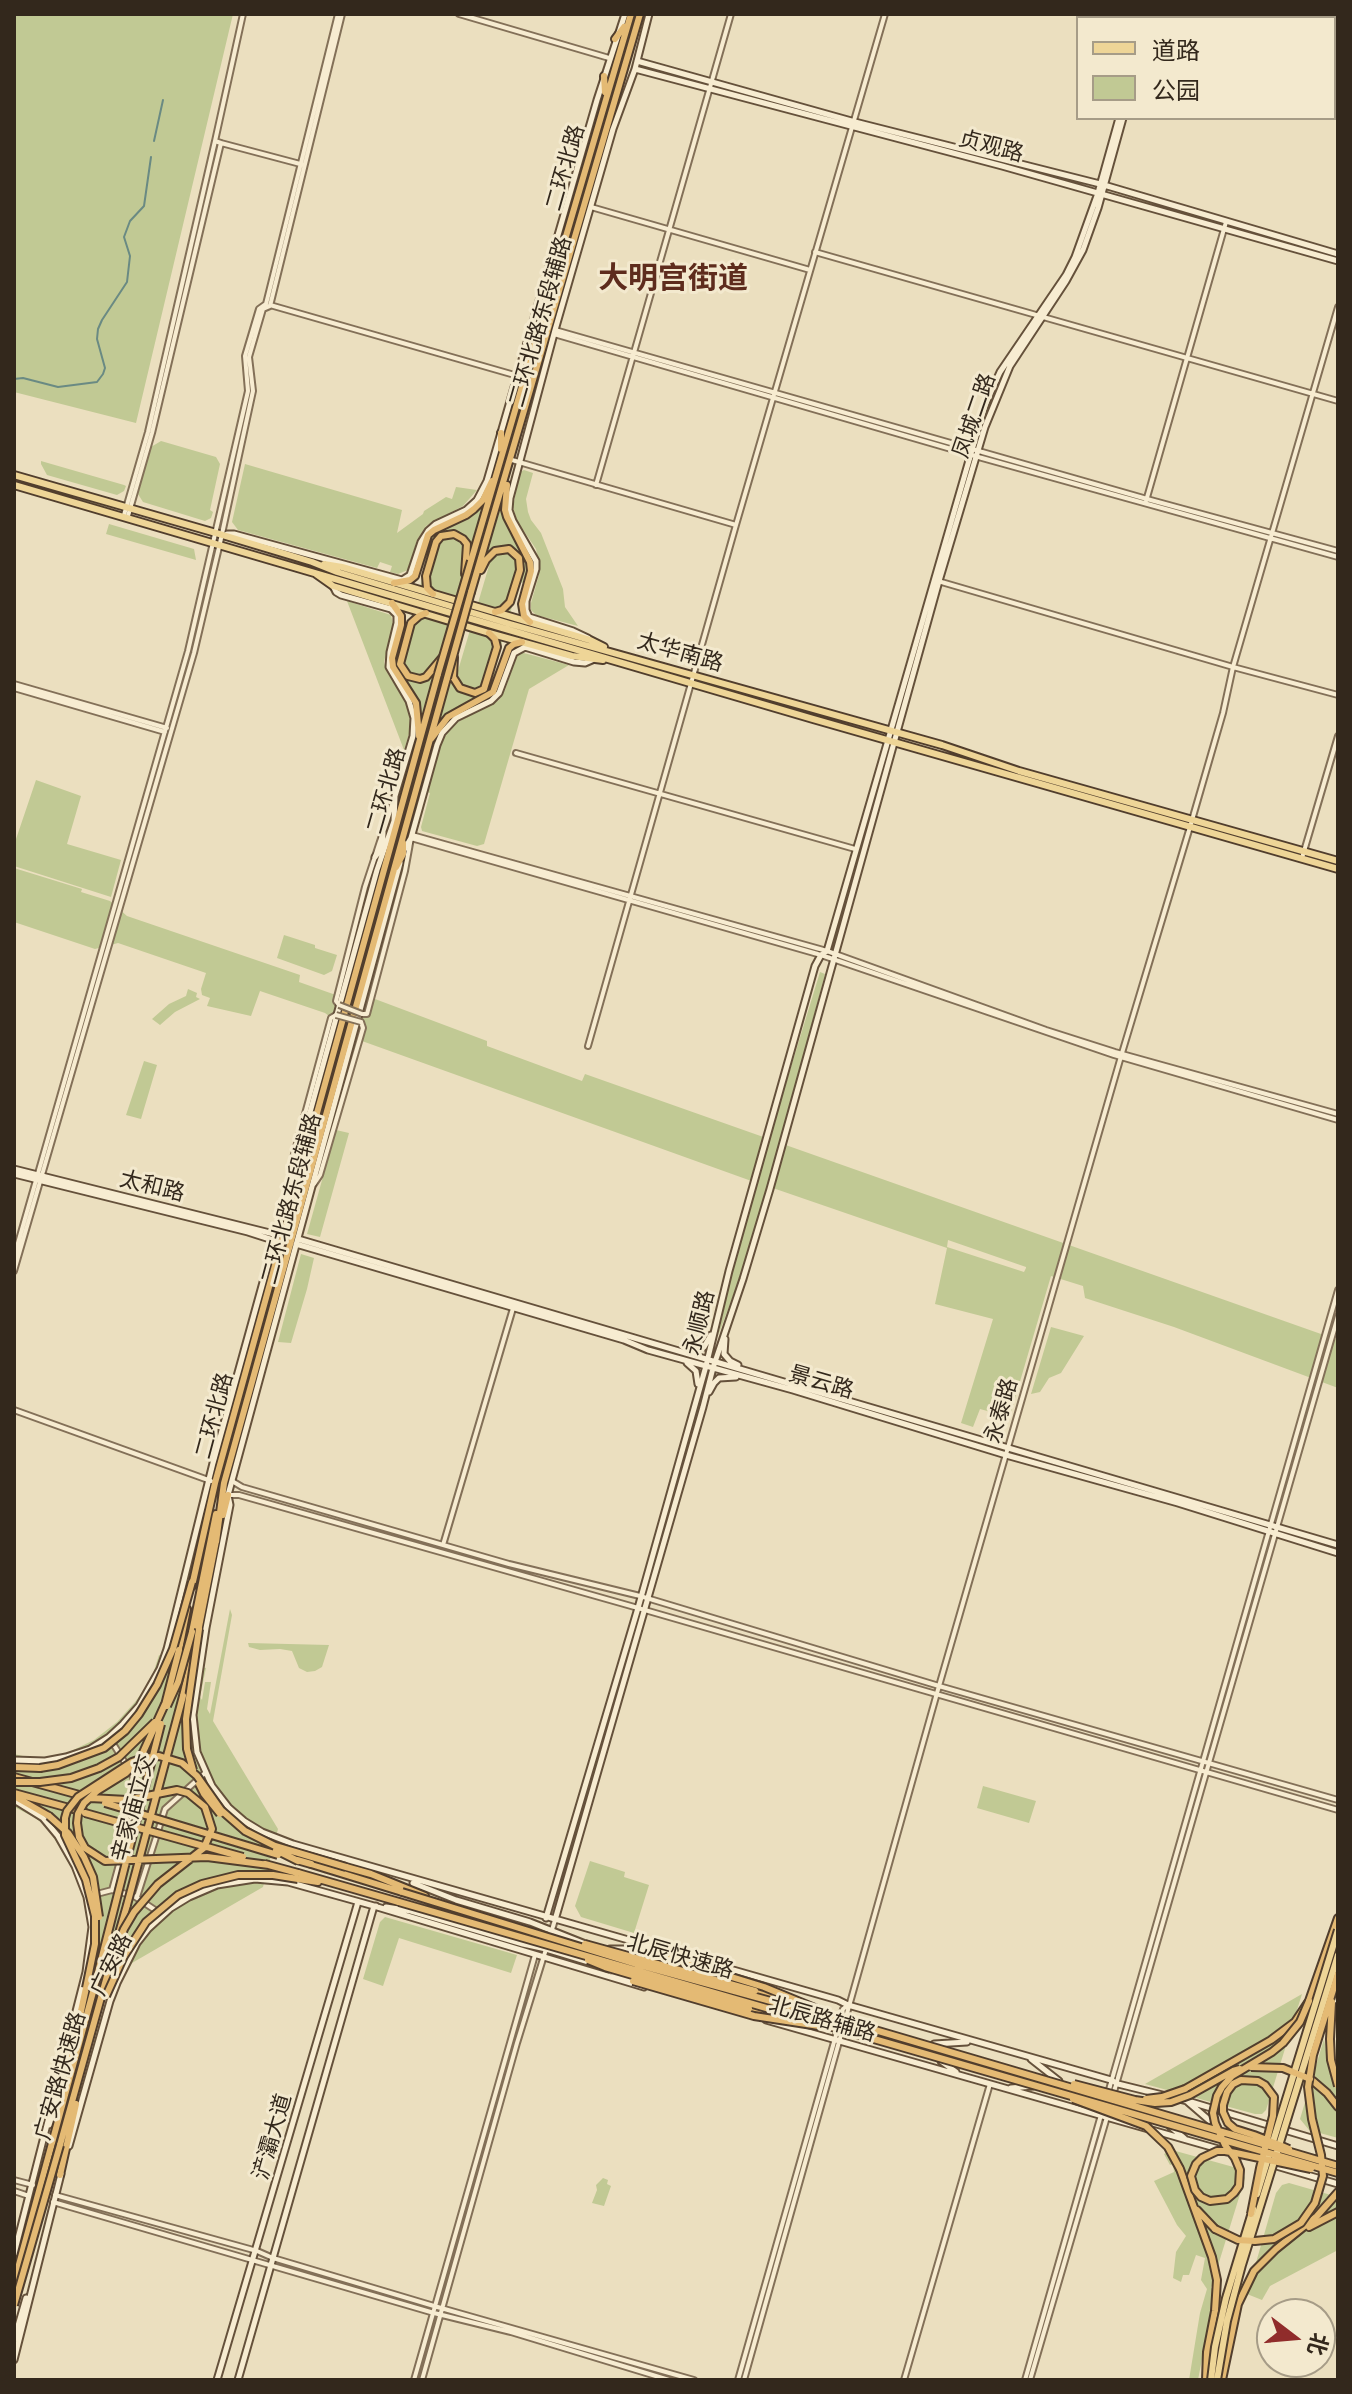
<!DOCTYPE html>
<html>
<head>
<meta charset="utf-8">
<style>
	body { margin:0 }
	#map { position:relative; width:1352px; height:2394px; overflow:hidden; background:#ebdfbf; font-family:Bitter,"Noto Sans SC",serif }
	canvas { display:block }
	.frame { position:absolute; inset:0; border:16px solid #33281c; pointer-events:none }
	.legend { position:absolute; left:1076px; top:16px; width:260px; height:104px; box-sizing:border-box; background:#f3e9ce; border:2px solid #a69c87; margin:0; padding:10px 14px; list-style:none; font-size:24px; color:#33281c }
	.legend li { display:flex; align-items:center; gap:16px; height:40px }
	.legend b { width:40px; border:2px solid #a69c87 }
	.north { position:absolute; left:1256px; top:2298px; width:80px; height:80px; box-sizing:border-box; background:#f3e9ce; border:2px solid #a69c87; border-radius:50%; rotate:106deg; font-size:22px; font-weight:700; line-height:32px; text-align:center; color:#33281c }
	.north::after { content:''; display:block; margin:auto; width:28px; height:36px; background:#902c2b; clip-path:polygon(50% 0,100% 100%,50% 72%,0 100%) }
</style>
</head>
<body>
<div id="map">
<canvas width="1352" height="2394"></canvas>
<div class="frame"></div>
<ul class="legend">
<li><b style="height:10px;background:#eed597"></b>道路</li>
<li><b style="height:22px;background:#c1c994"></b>公园</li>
</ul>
<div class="north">北</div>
</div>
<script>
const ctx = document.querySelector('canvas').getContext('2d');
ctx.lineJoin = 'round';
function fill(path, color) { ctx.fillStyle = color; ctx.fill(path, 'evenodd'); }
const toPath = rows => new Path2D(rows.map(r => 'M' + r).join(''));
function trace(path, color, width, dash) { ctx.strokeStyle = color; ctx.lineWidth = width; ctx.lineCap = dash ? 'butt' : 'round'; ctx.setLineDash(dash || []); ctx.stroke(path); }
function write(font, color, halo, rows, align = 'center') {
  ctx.font = font + ' Bitter,"Noto Sans SC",serif'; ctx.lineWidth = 6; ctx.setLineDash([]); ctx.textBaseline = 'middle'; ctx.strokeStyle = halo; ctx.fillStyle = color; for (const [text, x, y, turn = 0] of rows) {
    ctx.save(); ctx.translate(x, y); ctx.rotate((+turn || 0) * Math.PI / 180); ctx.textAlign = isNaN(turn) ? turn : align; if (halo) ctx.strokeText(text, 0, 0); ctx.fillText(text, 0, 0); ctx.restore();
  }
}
fill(toPath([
	[14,14,233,14,136,423,14,392],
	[161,441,216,457,220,464,210,510,213,512,211,518,205,521,143,502,138,494,151,447],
	[41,461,124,485,126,486,124,491,117,495,47,475,41,464],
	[245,464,402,510,397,533,423,514,424,511,446,497,452,499,456,487,477,490,463,506,426,526,417,540,408,570,398,574,390,572,392,566,380,562,377,568,238,530,232,522],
	[524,470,533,473,526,499,528,512,531,520,541,533,563,589,565,607,578,626,536,615,531,610,531,603,539,575,538,559,536,549,517,521,513,507,520,472],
	[485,502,421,721,421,720,420,712,394,661,398,643,403,644,429,556,424,554,429,540,435,532],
	[501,506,505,523,526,557,527,573,524,583,519,582,494,670,498,672,492,689,438,726,450,678,457,674,491,559,486,554],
	[109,524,194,549,196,560,106,534],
	[347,601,391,615,393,624,384,662,387,672,405,702,410,717,410,731,404,750],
	[520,652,569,665,529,689,484,844,477,846,422,831,421,827,430,793,427,792,442,741,451,727,458,722,499,700,505,690,516,658],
	[36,780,81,796,67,844,121,860,111,897,14,866,14,845],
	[14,868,82,889,81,892,110,901,127,916,300,975,299,982,333,994,375,999,487,1041,487,1046,582,1081,585,1074,769,1139,820,972,825,974,780,1143,1338,1340,1338,1388,1174,1327,1085,1298,1083,1286,1051,1276,1011,1412,998,1408,991,1412,980,1409,973,1427,961,1423,993,1319,935,1304,947,1248,767,1186,743,1269,718,1336,733,1267,757,1183,362,1041,325,1013,260,991,251,1016,207,1006,210,998,202,995,201,989,206,973,118,943,95,949,14,922],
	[948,1240,1026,1267,1026,1268,1024,1272,947,1247],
	[284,935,315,945,315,948,337,955,332,971,324,975,277,958],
	[188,989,197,993,196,997,200,999,175,1012,160,1025,152,1019,169,1004,186,996],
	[144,1061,157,1065,141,1119,126,1115],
	[336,1130,349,1133,320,1237,307,1234],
	[301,1254,314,1258,307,1289,291,1343,278,1342],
	[1051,1327,1084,1336,1061,1373,1049,1378,1040,1392,1031,1394],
	[230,1609,232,1615,213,1721,278,1829,263,1887,132,1963,124,1977,84,1969,89,1943,88,1919,83,1897,72,1869,48,1828,34,1817,14,1807,14,1754,36,1759,65,1754,94,1740,117,1722,135,1702,151,1680,159,1655,206,1668,200,1697,202,1700,205,1682,211,1682,207,1709,210,1714],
	[248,1643,329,1645,322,1667,315,1671,307,1672,299,1668,292,1651,280,1649,260,1650,249,1647],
	[983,1786,1036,1801,1029,1823,977,1808],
	[590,1861,625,1872,624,1877,649,1885,634,1933,581,1917,575,1906],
	[385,1917,517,1955,511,1973,399,1938,383,1986,363,1979,380,1922],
	[1302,1994,1266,2110,1262,2114,1255,2114,1145,2084],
	[1324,2039,1327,2056,1338,2089,1338,2138,1309,2130,1300,2119],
	[1172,2150,1237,2168,1242,2170,1245,2178,1216,2272,1217,2284,1213,2283,1211,2288,1218,2291,1207,2333,1198,2380,1189,2380,1200,2313,1207,2289,1201,2280,1205,2258,1196,2255,1189,2275,1183,2275,1181,2282,1173,2278,1176,2252,1186,2236,1177,2225,1154,2181,1174,2172,1173,2164,1170,2165,1164,2154],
	[603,2178,608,2180,607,2184,611,2186,604,2206,592,2203,597,2190,596,2185],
	[1289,2183,1338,2197,1338,2250,1270,2286,1262,2300,1247,2294,1276,2193,1282,2185]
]), '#c1c994');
trace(toPath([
	[154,141,163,100],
	[14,379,23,378,58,387,97,382,103,374,105,368,97,339,98,329,102,320,127,282,130,256,124,237,130,221,144,206,151,157]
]), '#6a8a83', 2);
const tertiary = toPath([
	[459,14,609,58],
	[1334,82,1338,83],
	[215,141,243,14],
	[221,143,304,165],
	[591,207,810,270],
	[815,252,1338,401],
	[270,305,518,376],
	[555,330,1147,499,1338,551],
	[554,334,982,458,1338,557],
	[512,460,736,525],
	[596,485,731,14],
	[1146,501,1226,222],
	[124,515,148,432,215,141,221,143],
	[128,516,152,433,221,143],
	[938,581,1233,667,1338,695],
	[14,684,167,728],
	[14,688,165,732],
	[516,753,855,849],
	[412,835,827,951,1046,1030,1115,1052,1338,1114],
	[1302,858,1338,736],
	[339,1005,336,1001,365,887,393,802],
	[362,1014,367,1014,405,871,411,838,821,955,1114,1055,1338,1120],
	[588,1046,736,525,885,14],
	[292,1173,293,1158,331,1018,336,1015],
	[314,1184,320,1175,363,1028,361,1022],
	[14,1257,188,651,248,391,245,356,259,309,266,304,338,14],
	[14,1271,194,653,220,543,253,391,249,357,263,309,270,306,342,14],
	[14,1410,211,1481],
	[232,1481,242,1487,509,1564,640,1596,939,1686,1338,1800],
	[228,1495,239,1495,638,1608,1338,1810],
	[443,1545,514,1305],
	[112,1890,135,1806,136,1788,132,1774,112,1742],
	[93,1895,112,1890,134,1896,158,1912],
	[137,1897,165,1809,205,1773],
	[840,2020,843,2009,848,2005],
	[1104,2107,1338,1290],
	[1109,2109,1338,1316],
	[14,2180,33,2185],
	[14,2191,29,2196],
	[55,2195,257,2251,273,2258,434,2306,694,2380],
	[53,2202,434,2313,511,2332,669,2380],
	[414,2380,535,1955],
	[422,2380,517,2043,555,1920],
	[738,2380,838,2028],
	[744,2380,939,1686,1122,1053,1190,827,1223,713,1233,667,1338,307],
	[904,2380,990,2084],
	[1025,2380,1101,2115],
	[1030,2380,1107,2117]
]);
const secondary = toPath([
	[1146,18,1147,14],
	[1151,18,1152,14],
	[637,61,855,122,1104,185,1338,254],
	[635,69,1002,166,1338,261],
	[227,534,234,534,402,580,410,575,421,542,428,531,436,524,466,510,477,500,487,481,597,100,625,14],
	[588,638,573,631,529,617,526,610,526,601,536,569,536,561,513,521,509,510,510,498,555,330,613,129,635,69,649,14],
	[404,850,411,838,437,745,442,733,456,718,491,701,499,693,514,653,525,647,574,662,585,663,592,660],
	[382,852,383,833],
	[375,857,383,847],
	[400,863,228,1495,230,1505,206,1628,193,1715,197,1752,212,1786,229,1808,244,1821,262,1832,293,1844,838,2000,848,2005,1111,2080,1118,2084,1191,2102,1338,2146],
	[14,1169,278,1235],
	[14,1174,248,1232,276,1241],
	[298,1239,1338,1545],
	[296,1244,624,1340,648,1350,793,1390,1006,1455,1178,1503,1338,1553],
	[725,1339,724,1354,730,1361,738,1365],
	[689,1351,704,1347,711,1335],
	[687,1363,696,1371,698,1384],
	[709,1392,714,1383,719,1378,736,1377],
	[14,1760,45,1761,66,1757,90,1749,109,1737,123,1724,139,1706,160,1669,167,1649,213,1463,377,870,394,821,395,796,413,736,414,718,409,701,389,667,390,652,397,623,397,615,391,609,341,595,336,592,333,586],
	[14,1800,43,1818,58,1836,75,1866,87,1897,92,1927,86,1972,14,2254],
	[413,1883,456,1900,530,1922,588,1945],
	[386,1907,411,1911,523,1944,546,1949,592,1963],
	[546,1918,638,1608,706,1366,729,1271,815,966,821,955,827,951,985,405,1000,372,1066,275,1075,257,1098,193,1119,118],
	[555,1920,703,1407,713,1368,743,1279,770,1189,939,581,985,427,1010,366,1066,281,1083,250,1098,208,1123,118],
	[610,1949,640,1949,660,1955],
	[610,1971,633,1981],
	[779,2015,800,2021],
	[766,2020,1222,2150],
	[934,2044,967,2042],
	[1031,2059,1059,2081],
	[941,2061,956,2072],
	[1011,2088,1033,2086],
	[1188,2102,1217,2127],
	[49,2125,67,2066],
	[1170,2126,1185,2139],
	[69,2146,110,2001,117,1983,137,1943,148,1929,171,1908,189,1897,217,1885,255,1879,288,1882,374,1906,644,1987],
	[1273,2165,1338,2184],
	[14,2340,26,2298],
	[14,2360,61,2174],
	[217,2380,358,1902],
	[238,2380,374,1906,376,1906]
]);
const primary = toPath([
	[14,475,216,533,312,562,337,572,510,624,942,745,1019,771,1338,861],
	[14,485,813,719,1338,869],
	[324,564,342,567,590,640,604,647],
	[316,574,333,586,489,633,572,656,603,660]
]);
const trunk = toPath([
	[615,39,624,27],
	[604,76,605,92],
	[501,449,501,433],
	[507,485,505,510,507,517,530,562,531,571,522,604,524,616,530,622],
	[471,561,631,14],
	[481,570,486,560,495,551,509,549,519,558,520,570,510,602,502,610,495,612],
	[394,583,410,580,415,576,428,535,434,530,466,515,474,509,483,500,492,481],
	[471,592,640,14],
	[433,594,427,588,426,576,436,542,441,536,454,534,463,539,467,544,465,574],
	[392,603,401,616,401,625,392,658,393,667,416,703,419,736],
	[426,613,419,616,411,623,400,664,408,676,420,679,426,677,442,658],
	[454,657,453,677,460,688,475,693,484,689,497,647,495,639,489,633],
	[431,739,448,717,493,692,509,648,514,644,522,642],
	[396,867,403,854,403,843],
	[223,1515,228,1495],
	[216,1542,224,1483,447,678],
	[192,1586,215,1483,438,674],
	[192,1632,216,1514],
	[198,1632,216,1541],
	[179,1650,187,1609],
	[183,1696,193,1655],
	[14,1767,40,1768],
	[14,1777,83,1796],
	[14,1793,84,1812],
	[14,1796,49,1816],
	[311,1864,402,1892],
	[346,1867,371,1874,425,1896],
	[298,1873,399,1902],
	[298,1879,318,1882],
	[117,1940,127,1905],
	[755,1991,805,2008],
	[749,2009,780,2017],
	[68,2071,86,1988],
	[1313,2081,1327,2093,1338,2107],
	[1185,2089,1271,2040,1295,2022,1309,2001,1338,1918],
	[60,2145,112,1958],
	[1180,2169,1212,2257,1217,2280,1215,2311,1207,2352,1206,2380],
	[60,2175,76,2104],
	[1197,2210,1215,2229],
	[1309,2227,1338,2212],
	[14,2283,93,1992],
	[1222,2380,1238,2304,1254,2271,1276,2249,1317,2216,1338,2192]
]);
trace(tertiary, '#837058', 8);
trace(secondary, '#65513b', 9);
trace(primary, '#513e2d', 10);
trace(trunk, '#513e2d', 10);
trace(tertiary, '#f7ecd1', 4);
trace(secondary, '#f7ecd1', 5);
trace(primary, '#eed597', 6);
trace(trunk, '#e4ba74', 6);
const tertiaryBridge = toPath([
	[339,1005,362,1014],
	[336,1015,361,1022]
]);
const primaryBridge = toPath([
	[1272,2145,1338,1930],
	[1257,2194,1269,2155],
	[1211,2380,1215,2347,1226,2298,1253,2209],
	[1217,2380,1227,2321,1242,2265,1338,1955]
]);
const trunkBridge = toPath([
	[438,674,471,561],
	[447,678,471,592],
	[165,1704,140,1759,126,1773,97,1791,84,1803,78,1814,77,1823,79,1837,85,1848,105,1861,207,1857,269,1865],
	[165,1705,179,1650],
	[167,1706,178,1682,192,1632],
	[40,1768,58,1765,104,1748,125,1731,139,1714,157,1685,173,1649,192,1582],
	[193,1770,187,1749,186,1719,199,1629],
	[14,1782,40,1782,71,1778,99,1768,119,1757,155,1722],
	[199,1784,204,1794,220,1814],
	[90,1798,127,1800,177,1790,188,1793,205,1807,212,1829,204,1848,158,1884,134,1912,124,1929,111,1961],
	[105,1803,278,1855],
	[85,1813,243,1857],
	[49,1816,68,1833,84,1857,93,1877,99,1917],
	[276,1850,298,1861],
	[297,1860,311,1864],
	[265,1864,298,1873],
	[402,1892,636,1964,858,2025,1338,2166],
	[399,1902,1338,2173],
	[127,1905,183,1696],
	[585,1944,755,1991],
	[660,1955,764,1987,832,2015],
	[588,1960,605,1967,749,2009],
	[633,1981,754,2016,819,2026],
	[86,1988,95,1944,95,1916,86,1880,65,1835,65,1818,67,1811,78,1797,132,1762,143,1758,159,1756,182,1763,197,1776,221,1810,245,1831,275,1846,346,1867],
	[93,1992,161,1724],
	[106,1996,124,1956,146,1922,178,1895,202,1884,238,1875,273,1875,298,1879],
	[1309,2001,1300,2022,1283,2043,1272,2052,1232,2076,1222,2087,1217,2096,1213,2113,1215,2123,1225,2145,1235,2158,1240,2170,1239,2186,1234,2193,1227,2199,1210,2201,1201,2197,1195,2190,1191,2176,1196,2164,1202,2158,1217,2151,1225,2151,1236,2153,1311,2169],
	[1332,2002,1330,2039,1331,2060,1338,2086],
	[1251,2067,1283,2068,1310,2079],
	[1074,2084,1135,2100,1155,2103,1171,2102,1190,2095,1233,2071,1240,2069],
	[1073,2099,1146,2126,1168,2147,1180,2169],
	[1146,2099,1162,2097,1185,2089],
	[1251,2214,1260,2168,1273,2116,1274,2097,1265,2085,1258,2081,1241,2080,1233,2084,1227,2092,1223,2105,1223,2112,1228,2123,1235,2129,1254,2135,1282,2146,1289,2149],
	[1215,2229,1238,2240,1255,2241,1274,2239,1301,2223,1315,2203,1323,2176,1321,2155,1312,2119,1308,2087,1313,2055,1338,1974],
	[14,2305,60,2145]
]);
trace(tertiaryBridge, '#837058', 8, []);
trace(primaryBridge, '#513e2d', 10, []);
trace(trunkBridge, '#513e2d', 10, []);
trace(tertiaryBridge, '#f7ecd1', 4);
trace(primaryBridge, '#eed597', 6);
trace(trunkBridge, '#e4ba74', 6);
write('22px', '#33281c', '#f3e9ce', [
	["贞观路",991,147,15],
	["二环北路",566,168,-74],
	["二环北路东段辅路",541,322,-74],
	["凤城二路",975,416,-71],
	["太华南路",680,653,16],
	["二环北路",387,791,-74],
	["太和路",152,1187,14],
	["二环北路东段辅路",292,1199,-75],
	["永顺路",700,1323,-76],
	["景云路",821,1383,16],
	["永泰路",1002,1411,-74],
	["二环北路",215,1416,-75],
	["辛家庙立交",134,1808,-75],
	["北辰快速路",680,1957,16],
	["广安路",112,1965,-64],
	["北辰路辅路",822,2020,16],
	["广安路快速路",61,2076,-74],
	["浐灞大道",273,2137,-74]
]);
write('bold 30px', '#5e2c1d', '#f3e9ce', [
	["大明宫街道",673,280]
]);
</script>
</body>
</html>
